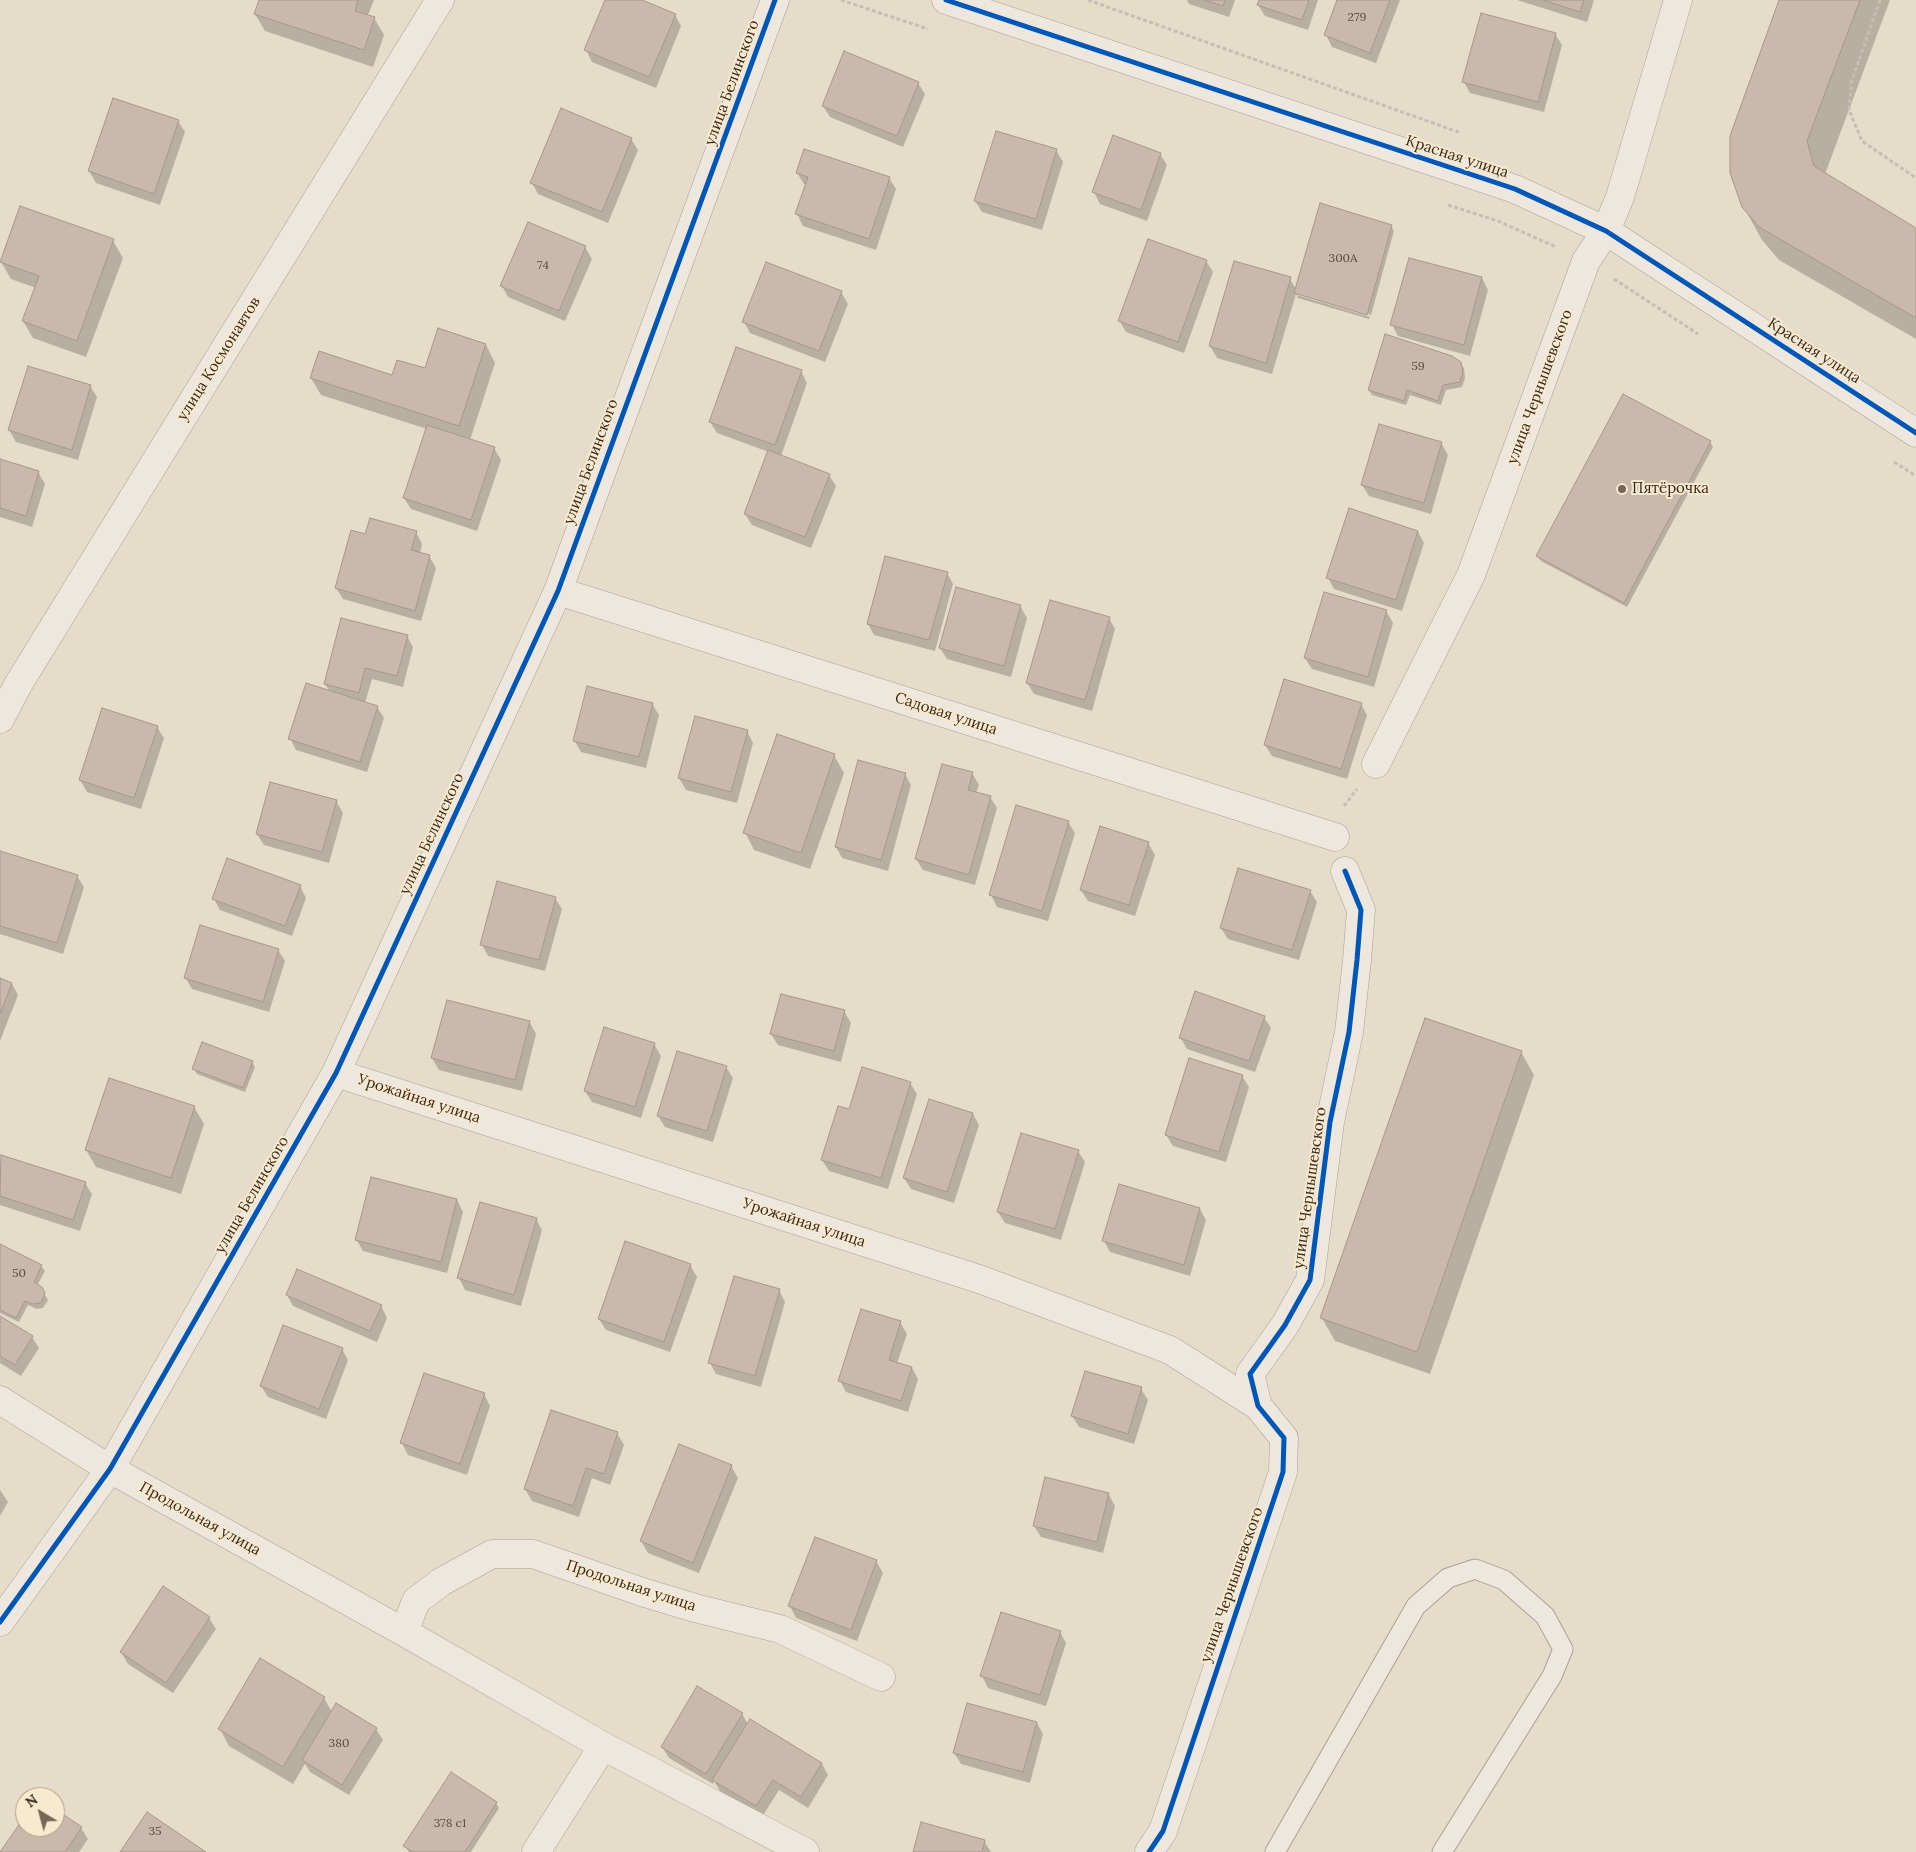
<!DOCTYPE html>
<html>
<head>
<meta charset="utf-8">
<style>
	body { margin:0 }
	#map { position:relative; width:1916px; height:1852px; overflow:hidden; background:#e5dcca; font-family:Lora,serif }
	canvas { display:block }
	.north { position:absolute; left:15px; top:1787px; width:50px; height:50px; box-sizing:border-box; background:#f8e9cf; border:1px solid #ac9c87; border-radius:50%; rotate:323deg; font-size:14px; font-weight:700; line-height:20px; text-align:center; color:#3a281b }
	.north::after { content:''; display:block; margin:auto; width:18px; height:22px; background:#766758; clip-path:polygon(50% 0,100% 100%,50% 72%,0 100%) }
</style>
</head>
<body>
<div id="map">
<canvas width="1916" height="1852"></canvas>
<div class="north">N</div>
</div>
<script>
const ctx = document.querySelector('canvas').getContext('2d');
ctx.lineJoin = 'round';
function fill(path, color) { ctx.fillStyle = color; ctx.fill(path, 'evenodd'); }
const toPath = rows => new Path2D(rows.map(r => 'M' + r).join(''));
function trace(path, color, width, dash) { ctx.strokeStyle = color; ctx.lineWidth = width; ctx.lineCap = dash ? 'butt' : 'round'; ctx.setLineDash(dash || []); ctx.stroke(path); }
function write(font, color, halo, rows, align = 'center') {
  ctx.font = font + ' Lora,serif'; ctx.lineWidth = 4; ctx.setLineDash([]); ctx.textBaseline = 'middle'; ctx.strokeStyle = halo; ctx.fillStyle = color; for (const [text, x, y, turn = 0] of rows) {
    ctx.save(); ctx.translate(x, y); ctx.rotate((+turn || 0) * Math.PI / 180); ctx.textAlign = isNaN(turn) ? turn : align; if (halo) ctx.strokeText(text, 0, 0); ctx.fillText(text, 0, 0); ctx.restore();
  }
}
fill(toPath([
	[260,0,374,0,368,15,374,18,384,35,373,67,265,31,255,14],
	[606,0,638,0,675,15,681,26,656,88,592,62,586,50],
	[1187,0,1235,0,1229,17,1189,4],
	[1260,0,1318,0,1308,30,1265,16,1258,5],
	[1339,0,1400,0,1376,63,1332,47,1326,35],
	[1517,0,1594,0,1587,22],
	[1780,0,1890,0,1825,174,1916,229,1916,339,1779,260,1762,240,1743,206],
	[1555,34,1562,45,1544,112,1470,93,1464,82],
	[918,83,925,94,903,147,830,117,823,106],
	[178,121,185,132,160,205,96,183,89,171],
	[631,139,638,150,608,223,538,194,532,183],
	[1056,150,1063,162,1042,230,982,212,975,201],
	[1160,154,1167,165,1147,221,1100,204,1094,192],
	[797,173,889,178,896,189,876,250,803,226,797,214,807,185,804,184],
	[1391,226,1394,231,1371,315,1297,292,1297,295,1370,317,1369,319,1298,298,1296,294,1272,374,1217,358,1210,346,1290,279,1296,289],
	[113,241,123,258,86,357,33,338,23,321,36,288,11,279,1,262],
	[585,247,592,259,565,321,508,297,502,286],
	[1206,261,1213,272,1184,353,1126,332,1119,320],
	[1482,278,1488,290,1470,356,1398,336,1392,325],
	[841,292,848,304,825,362,750,333,744,322],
	[486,345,495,363,470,440,494,448,501,460,477,531,411,509,404,498,427,429,321,395,311,378,393,376,425,370],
	[1460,363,1464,368,1465,378,1462,387,1446,390,1441,405,1410,395,1406,405,1372,395,1369,390],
	[801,371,807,383,781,456,829,475,836,486,811,548,752,525,745,514,769,452,717,433,710,422],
	[90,386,97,397,78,460,16,442,9,430],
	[1710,442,1713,447,1627,607,1541,561,1537,556],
	[1441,443,1448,455,1431,514,1369,496,1362,485],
	[0,460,38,472,45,484,32,527,0,517],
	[416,532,422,544,420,554,429,556,436,568,421,621,343,599,336,588],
	[1418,532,1424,543,1402,611,1334,589,1328,578],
	[947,573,953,584,935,651,874,635,868,624],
	[1020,606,1027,618,1011,677,947,659,940,648],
	[1386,611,1393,623,1374,687,1312,669,1305,658],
	[1109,618,1115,629,1092,711,1034,694,1027,683],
	[407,636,413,647,403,687,372,679,365,703,377,707,384,718,367,772,296,750,290,738,330,692,325,684],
	[652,704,659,715,646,768,581,752,574,740],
	[1361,704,1367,715,1347,779,1272,756,1265,745],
	[157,727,164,738,141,809,87,792,80,780],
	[747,731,753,743,737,803,686,790,679,778],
	[834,755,844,773,810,869,754,850,745,832],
	[972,773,979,785,976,793,990,797,997,808,975,885,923,870,916,859],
	[905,774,911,785,888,871,842,858,836,847],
	[336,801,343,813,329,863,264,845,257,834],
	[1068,822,1075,833,1048,921,997,907,991,895],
	[1148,843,1155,855,1135,916,1088,901,1081,890],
	[0,852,77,876,84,887,63,954,0,934],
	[300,886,306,898,292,936,220,910,214,899],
	[1310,891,1317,902,1299,960,1228,939,1221,928],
	[555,898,562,909,545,971,488,956,482,945],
	[278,950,285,961,269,1012,192,989,185,977],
	[0,979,12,984,18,995,0,1041],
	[447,1001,530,1023,536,1034,522,1091,439,1070,432,1058],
	[844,1011,851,1023,841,1062,778,1045,771,1034],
	[1264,1017,1271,1028,1255,1072,1187,1049,1180,1037],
	[654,1044,661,1056,641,1118,592,1102,585,1091],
	[1521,1052,1534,1075,1430,1374,1335,1341,1322,1318],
	[252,1062,255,1067,245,1092,197,1074,194,1069],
	[726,1067,733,1078,713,1142,665,1127,658,1116],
	[1242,1076,1249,1087,1226,1162,1173,1146,1166,1135],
	[910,1083,917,1094,888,1189,829,1171,822,1160,850,1111],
	[194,1107,204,1124,181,1194,96,1167,86,1150],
	[973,1114,979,1125,954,1203,911,1189,904,1178],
	[1078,1151,1085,1162,1061,1240,1005,1223,998,1212],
	[2,1157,85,1183,92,1194,80,1231,0,1205,0,1164],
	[372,1178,457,1200,463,1212,447,1273,363,1251,356,1239],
	[1200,1209,1206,1220,1190,1276,1110,1252,1104,1241],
	[536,1219,542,1230,521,1306,465,1290,459,1278],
	[0,1245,41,1266,45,1271,37,1286,41,1288,48,1300,43,1308,37,1309,28,1305,19,1322,0,1313],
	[690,1265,697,1277,670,1352,606,1330,599,1319],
	[779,1290,785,1302,761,1387,716,1374,710,1363],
	[287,1295,381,1306,387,1318,377,1342,293,1306],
	[0,1318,32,1337,39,1348,21,1376,0,1363],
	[900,1322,907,1334,897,1363,912,1368,918,1379,908,1412,846,1392,840,1381],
	[342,1349,348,1360,326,1419,268,1397,261,1386],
	[1141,1389,1148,1400,1134,1444,1079,1427,1072,1416],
	[484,1394,490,1406,467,1475,408,1455,402,1443],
	[617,1433,624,1445,610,1485,592,1478,579,1517,532,1501,525,1489],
	[731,1466,738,1478,699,1573,648,1553,641,1541],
	[0,1490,8,1502,0,1516],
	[1109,1495,1115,1506,1103,1553,1041,1537,1034,1526],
	[876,1561,883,1573,857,1641,796,1618,790,1606],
	[209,1618,216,1629,173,1693,128,1664,121,1652],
	[1060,1632,1066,1643,1046,1706,988,1688,982,1676],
	[324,1698,332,1712,376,1729,383,1740,349,1795,310,1772,305,1764,293,1784,229,1746,220,1729],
	[742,1714,748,1724,750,1720,822,1764,828,1775,808,1808,779,1790,762,1817,720,1791,714,1781,713,1784,669,1758,662,1747],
	[1037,1723,1043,1734,1030,1783,961,1764,954,1753],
	[496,1803,499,1808,471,1852,409,1852,405,1846],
	[55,1810,81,1828,88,1839,79,1852,2,1852,25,1818,25,1827,55,1827],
	[984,1841,991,1852,915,1852]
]), '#0003');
const building = toPath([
	[259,0,358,0,355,11,375,17,364,50,254,14,259,0],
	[605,0,642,0,676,14,649,77,584,50,605,0],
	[1204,0,1225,0,1223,6,1204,0],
	[1259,0,1309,0,1302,20,1257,5,1259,0],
	[1337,0,1390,0,1370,53,1324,35,1337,0],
	[1543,0,1584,0,1580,12,1543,0],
	[1779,0,1860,0,1807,141,1814,166,1916,228,1916,318,1759,227,1742,207,1730,173,1730,136,1779,0],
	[1481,13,1556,33,1538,102,1462,82,1481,13],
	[844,51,919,82,897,136,822,106,844,51],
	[113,98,179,120,154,194,88,171,113,98],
	[561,108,632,138,602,212,530,183,561,108],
	[996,131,1057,149,1036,219,974,201,996,131],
	[1113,135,1161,153,1141,210,1092,192,1113,135],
	[804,149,890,177,869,239,795,214,808,177,796,173,804,149],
	[1320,203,1392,225,1367,315,1294,293,1320,203],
	[20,206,114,239,77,341,22,321,39,276,0,262,20,206],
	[528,222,586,246,559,311,500,286,528,222],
	[1148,239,1207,260,1178,342,1118,321,1148,239],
	[1409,258,1482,277,1464,345,1390,325,1409,258],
	[1234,261,1291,277,1266,363,1209,346,1234,261],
	[766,262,842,291,819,351,742,322,766,262],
	[438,328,486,344,459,426,310,378,319,351,392,375,397,360,425,368,438,328],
	[1385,334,1452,356,1461,362,1463,372,1460,382,1443,385,1438,401,1407,390,1404,401,1368,390,1385,334],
	[736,347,802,370,775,445,709,422,736,347],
	[28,366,91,385,72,450,8,430,28,366],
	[1623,394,1711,441,1624,603,1536,556,1623,394],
	[1379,424,1442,442,1424,503,1361,485,1379,424],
	[427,425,495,447,471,520,403,498,427,425],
	[768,450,830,474,805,537,744,514,768,450],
	[0,459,39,471,26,516,0,508,0,459],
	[1349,508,1418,531,1396,600,1326,578,1349,508],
	[370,518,417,531,411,550,430,555,415,611,335,588,351,530,365,534,370,518],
	[885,556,948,572,929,640,867,624,885,556],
	[956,587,1021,605,1004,666,939,648,956,587],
	[1324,592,1387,610,1368,677,1304,658,1324,592],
	[1050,600,1110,617,1085,700,1026,683,1050,600],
	[341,618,408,635,397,676,365,668,359,693,324,684,341,618],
	[1284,679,1362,703,1341,769,1264,745,1284,679],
	[306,683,378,706,360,762,288,739,306,683],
	[587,686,653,703,639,757,573,741,587,686],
	[102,708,158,726,134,798,79,780,102,708],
	[695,716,748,730,731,792,678,778,695,716],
	[777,734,835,754,801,853,743,833,777,734],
	[858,760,906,773,881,860,835,847,858,760],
	[942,764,973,772,968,790,991,796,969,875,915,859,942,764],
	[270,782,337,800,322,852,256,834,270,782],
	[1016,805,1069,821,1042,911,989,895,1016,805],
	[1100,826,1149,842,1129,905,1080,890,1100,826],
	[0,851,78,875,57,943,0,926,0,851],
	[227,858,301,885,285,926,212,899,227,858],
	[1238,868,1311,890,1292,950,1220,928,1238,868],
	[497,881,556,897,539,960,480,945,497,881],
	[200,925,279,949,263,1002,184,978,200,925],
	[0,978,12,983,0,1014,0,978],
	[1195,991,1265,1016,1249,1061,1179,1038,1195,991],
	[781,994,845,1010,834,1051,770,1034,781,994],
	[447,1000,530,1021,515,1080,431,1058,447,1000],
	[1425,1018,1522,1051,1417,1352,1320,1318,1425,1018],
	[604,1027,655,1043,635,1107,584,1091,604,1027],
	[202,1042,253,1061,243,1088,192,1069,202,1042],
	[677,1051,727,1066,707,1131,657,1116,677,1051],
	[1189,1058,1243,1075,1219,1152,1165,1135,1189,1058],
	[862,1067,911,1082,881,1178,821,1160,838,1106,849,1109,862,1067],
	[109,1078,195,1106,171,1178,85,1150,109,1078],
	[929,1099,973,1113,947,1192,903,1178,929,1099],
	[1021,1133,1079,1150,1055,1229,997,1212,1021,1133],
	[1,1155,86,1182,73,1220,0,1196,1,1155],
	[371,1177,457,1199,441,1262,355,1240,371,1177],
	[1119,1184,1200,1208,1184,1265,1102,1241,1119,1184],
	[480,1202,537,1218,514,1295,457,1278,480,1202],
	[625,1241,691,1264,664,1342,598,1319,625,1241],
	[0,1244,42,1265,34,1282,42,1287,45,1293,41,1303,33,1304,25,1301,16,1318,0,1310,0,1244],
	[297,1269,382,1305,370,1331,286,1295,297,1269],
	[734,1276,780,1289,755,1376,708,1363,734,1276],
	[861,1309,901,1321,889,1360,912,1367,901,1401,838,1381,861,1309],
	[0,1316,33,1336,15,1365,0,1356,0,1316],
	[283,1325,343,1348,319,1409,260,1386,283,1325],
	[1085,1371,1142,1387,1128,1434,1071,1416,1085,1371],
	[424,1373,485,1393,460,1464,400,1443,424,1373],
	[551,1410,618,1432,604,1474,586,1468,573,1506,524,1489,551,1410],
	[679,1444,732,1465,693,1563,640,1541,679,1444],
	[1045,1477,1109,1493,1097,1542,1033,1526,1045,1477],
	[815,1537,877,1560,851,1630,788,1606,815,1537],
	[163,1586,210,1617,166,1683,120,1652,163,1586],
	[1001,1612,1061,1631,1040,1695,980,1676,1001,1612],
	[260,1658,325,1697,283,1767,218,1729,260,1658],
	[697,1686,743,1713,706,1774,661,1747,697,1686],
	[336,1703,377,1728,342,1785,302,1760,336,1703],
	[967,1703,1037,1722,1023,1772,953,1753,967,1703],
	[750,1719,822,1763,801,1797,773,1780,756,1806,712,1780,750,1719],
	[451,1772,497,1802,465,1852,413,1852,403,1846,451,1772],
	[55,1809,82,1827,65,1852,0,1852,25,1816,25,1827,55,1827,55,1809],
	[147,1812,206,1852,120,1852,147,1812],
	[921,1822,985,1840,982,1852,913,1852,921,1822]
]);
fill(building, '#cab9ab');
trace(building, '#a69789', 1);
const service = toPath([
	[1275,1852,1416,1606,1448,1578,1475,1569,1504,1580,1545,1616,1563,1649,1552,1676,1442,1852]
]);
const minor = toPath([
	[946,0,1515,189,1606,231],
	[558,591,1335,837],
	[0,719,19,683,440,0],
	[1376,764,1471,575,1586,261,1606,231,1620,197,1678,0],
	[336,1073,979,1279,1170,1350,1258,1406],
	[0,1400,110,1469,404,1632,603,1746,805,1852],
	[0,1622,110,1469,336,1073,558,591,775,0],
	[404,1632,416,1601,441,1582,492,1554,533,1554,642,1592,695,1608,780,1629,881,1677],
	[536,1852,603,1746],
	[1149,1852,1163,1831,1283,1472,1284,1438,1258,1406,1250,1374,1285,1325,1310,1280,1330,1122,1349,1032,1357,960,1361,910,1345,871]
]);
const tertiary = toPath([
	[1606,231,1916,433]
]);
trace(service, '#aaa194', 21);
trace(minor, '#aaa194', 29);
trace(tertiary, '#aaa194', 29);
trace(toPath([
	[841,0,928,29],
	[1088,0,1461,133],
	[1880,0,1852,80,1849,110,1862,141,1916,178],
	[1448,205,1498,221,1556,247],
	[1614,279,1698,334],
	[1894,462,1916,476],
	[1344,806,1357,789]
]), '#c6bdb3', 3, [4, 2.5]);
trace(service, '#ede7dd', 19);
trace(minor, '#ede7dd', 28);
trace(tertiary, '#ede7dd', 28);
trace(toPath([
	[946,0,1515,189,1606,231,1916,433],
	[0,1622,110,1469,336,1073,558,591,775,0],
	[1149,1852,1163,1831,1283,1472,1284,1438,1258,1406,1250,1374,1285,1325,1310,1280,1330,1122,1349,1032,1357,960,1361,910,1345,871]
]), '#0057b8', 5);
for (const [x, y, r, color] of [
	[1622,489,5,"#766758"]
]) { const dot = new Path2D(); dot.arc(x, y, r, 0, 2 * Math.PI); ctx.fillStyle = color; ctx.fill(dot); trace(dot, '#f8e9cf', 2); }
write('12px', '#5e4c3f', null, [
	["279",1357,18],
	["300А",1343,259],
	["74",543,266],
	["59",1418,367],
	["50",19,1274],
	["380",339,1744],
	["378 с1",450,1824],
	["35",155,1832]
]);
write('15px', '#3a281b', '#f8e9cf', [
	["улица Белинского",732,83,-70],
	["Красная улица",1457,157,18],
	["Красная улица",1814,351,33],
	["улица Космонавтов",219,359,-58],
	["улица Чернышевского",1540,387,-70],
	["улица Белинского",591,462,-70],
	["Садовая улица",946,714,18],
	["улица Белинского",432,834,-65],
	["Урожайная улица",419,1099,18],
	["улица Чернышевского",1310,1188,-82],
	["улица Белинского",252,1195,-60],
	["Урожайная улица",804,1223,18],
	["Продольная улица",200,1519,29],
	["улица Чернышевского",1232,1585,-71],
	["Продольная улица",631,1586,18]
]);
write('15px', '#3a281b', '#f8e9cf', [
	["Пятёрочка",1632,489]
], 'left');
</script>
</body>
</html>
